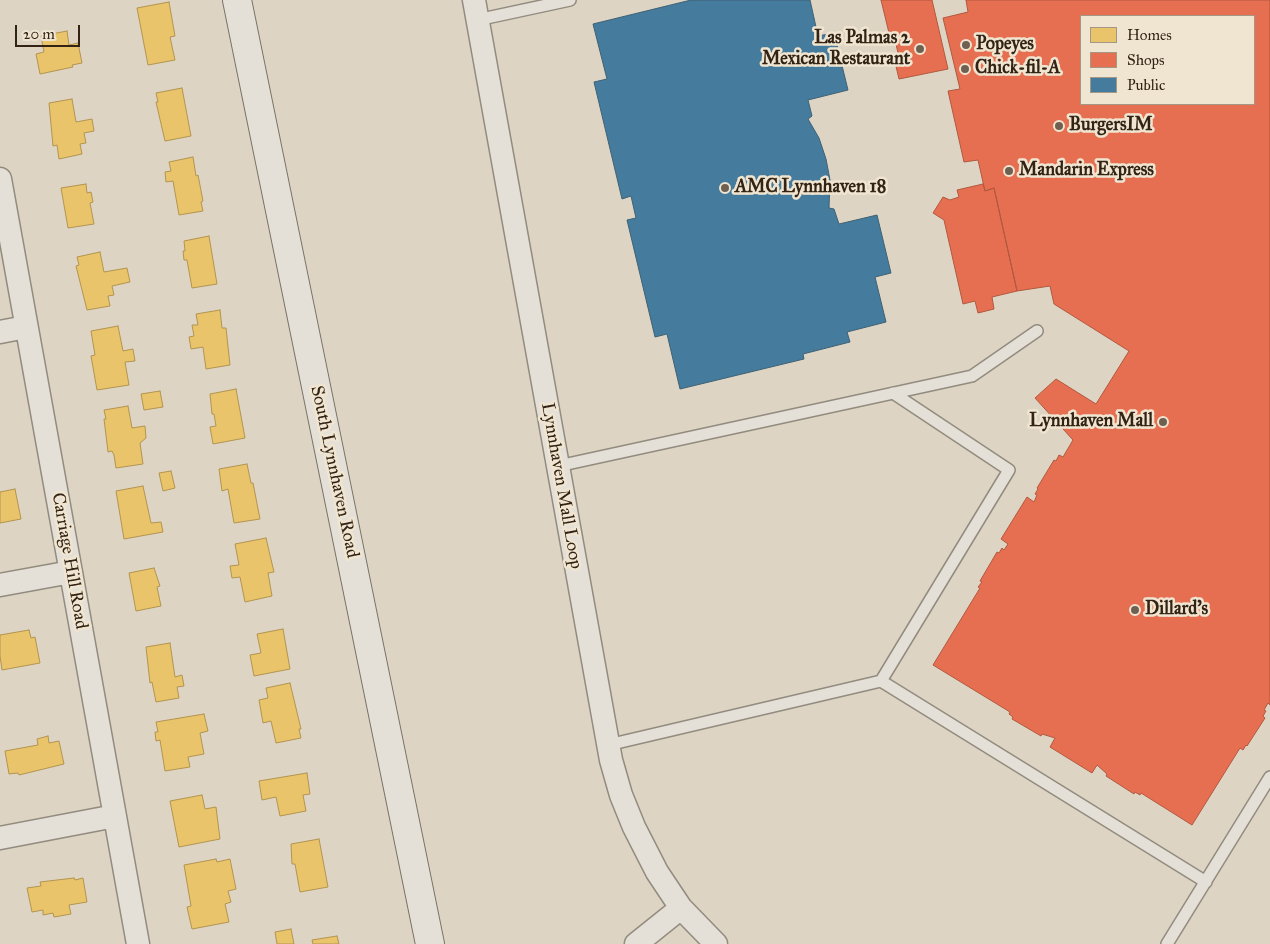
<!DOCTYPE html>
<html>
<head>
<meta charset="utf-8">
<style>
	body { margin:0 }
	#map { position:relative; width:1270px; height:944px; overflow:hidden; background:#ddd4c3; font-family:"IM FELL Great Primer",serif }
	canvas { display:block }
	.legend { position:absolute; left:1080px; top:15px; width:175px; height:90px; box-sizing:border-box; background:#f0e5d1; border:1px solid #a49785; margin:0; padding:6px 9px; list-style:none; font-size:15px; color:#322314 }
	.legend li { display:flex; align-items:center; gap:10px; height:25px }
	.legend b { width:25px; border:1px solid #a49785 }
	.scale { position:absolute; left:15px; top:25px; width:65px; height:22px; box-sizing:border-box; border:2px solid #322314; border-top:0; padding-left:6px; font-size:15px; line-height:18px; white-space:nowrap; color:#322314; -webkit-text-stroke:4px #f0e5d1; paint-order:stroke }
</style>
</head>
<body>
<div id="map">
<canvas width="1270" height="944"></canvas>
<ul class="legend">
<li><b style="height:14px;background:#e9c46a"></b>Homes</li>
<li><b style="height:14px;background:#e76f51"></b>Shops</li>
<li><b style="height:14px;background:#457b9d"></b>Public</li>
</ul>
<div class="scale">20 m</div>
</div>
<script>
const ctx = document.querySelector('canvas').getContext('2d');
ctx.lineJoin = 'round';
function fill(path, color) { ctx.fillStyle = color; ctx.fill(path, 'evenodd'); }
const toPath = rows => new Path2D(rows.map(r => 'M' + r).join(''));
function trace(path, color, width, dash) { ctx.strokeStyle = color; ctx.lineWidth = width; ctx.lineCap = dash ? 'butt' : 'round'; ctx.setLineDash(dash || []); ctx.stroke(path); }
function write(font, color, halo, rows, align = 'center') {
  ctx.font = font + ' "IM FELL Great Primer",serif'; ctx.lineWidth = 5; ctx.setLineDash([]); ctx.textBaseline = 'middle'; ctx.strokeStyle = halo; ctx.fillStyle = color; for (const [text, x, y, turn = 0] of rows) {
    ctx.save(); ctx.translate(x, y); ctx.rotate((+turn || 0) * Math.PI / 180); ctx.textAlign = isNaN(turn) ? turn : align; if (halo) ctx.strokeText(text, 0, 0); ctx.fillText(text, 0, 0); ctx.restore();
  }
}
const homes = toPath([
	[169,2,175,36,170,37,175,60,148,65,137,8,169,2],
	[67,31,69,45,78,43,82,63,72,65,73,67,40,74,36,54,44,52,41,36,67,31],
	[182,88,191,136,165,141,156,102,158,102,156,93,182,88],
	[72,99,76,122,92,119,94,131,84,133,86,143,80,144,82,154,59,159,57,145,53,146,49,103,72,99],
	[193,157,196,176,198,175,203,201,201,202,203,211,179,215,173,181,166,182,165,172,171,171,169,162,193,157],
	[86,184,87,193,91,192,93,202,90,203,94,224,68,228,61,188,86,184],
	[209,236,217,284,192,288,187,260,184,260,183,251,185,251,184,241,209,236],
	[100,252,104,272,127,268,130,282,112,286,114,295,108,296,110,306,87,310,76,266,79,265,77,257,100,252],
	[220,310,222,328,226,328,230,365,206,369,203,347,191,349,189,337,194,336,192,325,198,325,196,314,220,310],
	[118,326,123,351,133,349,135,361,125,362,129,385,97,390,91,356,95,355,91,331,118,326],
	[236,389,245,438,213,444,210,427,216,426,214,414,212,414,210,394,236,389],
	[160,391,163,407,144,410,141,394,160,391],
	[128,406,132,428,145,426,146,438,140,443,143,464,116,468,114,455,112,451,108,452,104,419,106,419,104,410,128,406],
	[247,464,251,483,253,483,260,519,234,523,228,489,222,491,219,469,247,464],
	[171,471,175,488,163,491,159,473,171,471],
	[143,486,151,523,161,522,163,532,124,539,116,491,143,486],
	[15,489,21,519,0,523,0,492,15,489],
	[266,538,274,572,268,573,272,596,245,602,240,577,232,578,230,566,239,565,235,544,266,538],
	[154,568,160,586,157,587,161,606,136,611,129,573,154,568],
	[283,629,290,669,254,676,250,655,261,653,257,634,283,629],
	[29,630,31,638,35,637,40,663,2,670,0,656,0,635,29,630],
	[170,643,175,677,182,675,184,686,177,687,179,698,156,702,152,682,150,683,146,647,170,643],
	[290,683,301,729,299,729,301,738,276,743,271,721,263,723,259,700,268,698,266,688,290,683],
	[204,714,208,731,200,733,204,754,188,757,190,767,165,771,160,740,156,741,155,732,158,732,156,722,204,714],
	[48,736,49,743,59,741,64,764,19,775,18,773,9,774,5,751,38,745,37,739,48,736],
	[307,773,310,794,303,795,306,811,280,816,276,797,262,800,259,781,307,773],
	[202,795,205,809,216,807,220,839,179,847,170,801,202,795],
	[319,839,328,887,300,892,295,864,292,864,291,844,319,839],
	[216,859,217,862,230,859,236,889,228,891,231,902,225,904,229,922,192,929,187,907,191,906,184,865,216,859],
	[74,878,75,880,83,878,87,902,69,905,71,914,54,917,53,913,43,915,43,910,32,912,27,888,41,886,40,882,74,878],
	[291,929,294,944,277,944,275,932,291,929],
	[337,936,339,944,313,944,312,940,337,936]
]);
fill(homes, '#e9c46a');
trace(homes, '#b29450', 1);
const shops = toPath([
	[881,0,932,0,948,69,899,79,895,62,900,61,894,36,890,37,881,0],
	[966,0,1270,0,1270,705,1268,703,1264,710,1266,711,1263,716,1265,718,1247,746,1246,745,1243,750,1240,748,1192,825,1141,793,1140,795,1135,792,1134,794,1106,776,1107,774,1097,765,1092,773,1050,747,1055,738,1042,734,1041,736,1012,719,1013,717,1009,714,1010,712,933,665,980,588,978,587,982,582,980,581,997,552,999,553,1002,548,1004,550,1008,544,1001,539,1027,497,1034,502,1037,495,1035,494,1038,489,1037,488,1054,460,1056,461,1059,455,1063,457,1073,440,1035,398,1056,379,1096,404,1129,351,1054,304,1050,286,1017,291,994,188,985,191,978,160,964,162,948,91,960,89,943,18,968,12,966,0],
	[1081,16,1254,16,1254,104,1081,104,1081,16],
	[983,184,985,191,994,188,1017,291,992,297,994,309,978,313,975,301,963,304,944,220,933,213,943,197,950,200,959,197,957,190,983,184]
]);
fill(shops, '#e76f51');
trace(shops, '#b1583f', 1);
const public = toPath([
	[691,0,810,0,818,36,834,33,848,90,808,100,812,116,808,119,819,138,826,159,830,180,829,208,834,209,839,224,877,215,891,273,875,277,886,322,847,332,850,342,803,354,804,359,680,389,667,334,655,337,627,220,636,218,631,196,622,199,594,82,607,79,593,24,691,0]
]);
fill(public, '#457b9d');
trace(public, '#3f6174', 1);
const lane = toPath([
	[477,20,570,0],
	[558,466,972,376,1037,331],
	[881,681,1206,882],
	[608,745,881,681,1009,470,893,393],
	[1167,944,1270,777]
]);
const street = toPath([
	[474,0,611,760,621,795,634,827,657,872,681,908,716,944],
	[0,179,138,944],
	[0,332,26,327],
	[0,585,71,572],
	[0,838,115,816],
	[636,944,681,908]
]);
const secondary = toPath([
	[237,0,430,944]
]);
trace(lane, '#928b7f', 14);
trace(street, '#928b7f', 25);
trace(secondary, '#797368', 30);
trace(lane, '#e5e0d7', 11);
trace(street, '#e5e0d7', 22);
trace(secondary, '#e5e0d7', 28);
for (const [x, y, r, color] of [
	[966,45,5,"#6e6151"],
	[920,49,5,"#6e6151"],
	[965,69,5,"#6e6151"],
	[1059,126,5,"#6e6151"],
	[1009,171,5,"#6e6151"],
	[725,188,5,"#6e6151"],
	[1163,422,5,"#6e6151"],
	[1135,610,5,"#6e6151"]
]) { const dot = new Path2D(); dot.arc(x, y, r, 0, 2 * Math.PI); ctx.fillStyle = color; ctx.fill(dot); trace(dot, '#f0e5d1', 2); }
write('bold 18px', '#322314', '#f0e5d1', [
	["Las Palmas 2",910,39,"right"],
	["Mexican Restaurant",910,60,"right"],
	["Popeyes",976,45],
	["Chick-fil-A",975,69],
	["BurgersIM",1069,126],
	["Mandarin Express",1019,171],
	["AMC Lynnhaven 18",735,188],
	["Lynnhaven Mall",1153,422,"right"],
	["Dillard's",1145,610]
], 'left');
write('18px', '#322314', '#f0e5d1', [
	["South Lynnhaven Road",334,472,78],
	["Lynnhaven Mall Loop",561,486,80],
	["Carriage Hill Road",69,561,80]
]);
</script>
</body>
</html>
